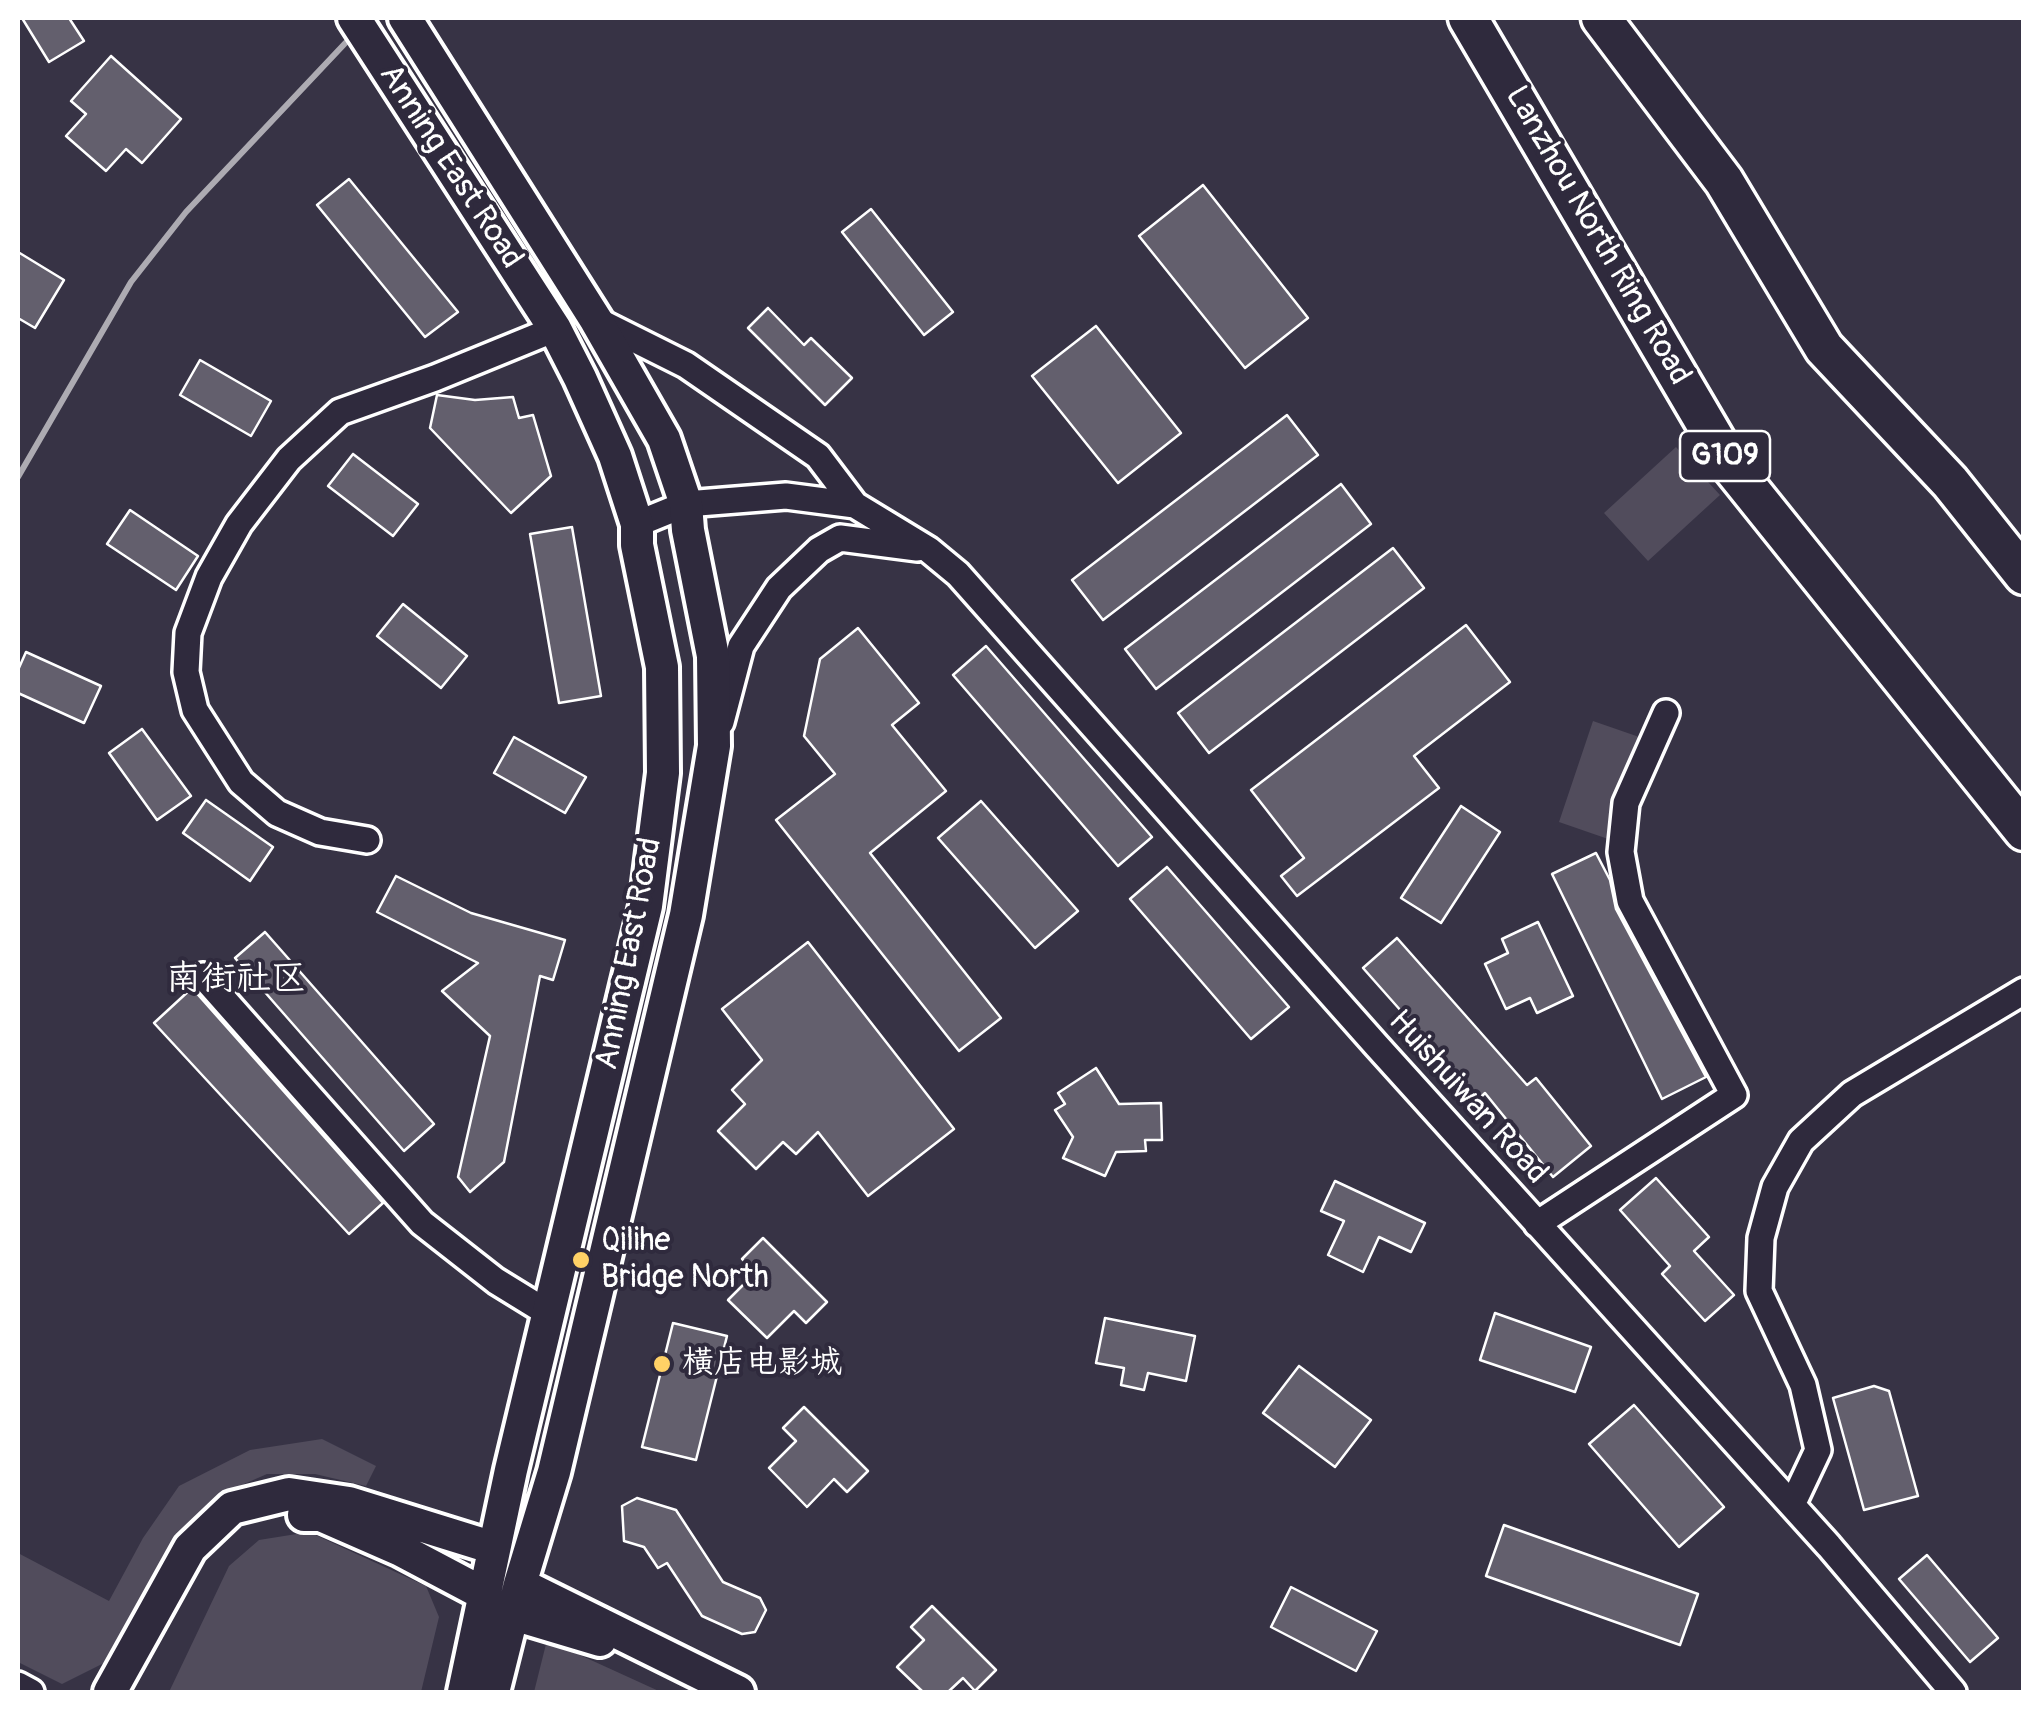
<!DOCTYPE html>
<html>
<head>
<meta charset="utf-8">
<style>
	body { margin:0 }
	#map { position:relative; width:2041px; height:1710px; overflow:hidden; background:#373345; font-family:Pangolin,sans-serif }
	canvas { display:block }
	.frame { position:absolute; inset:0; border:20px solid #fff; pointer-events:none }
</style>
</head>
<body>
<div id="map">
<canvas width="2041" height="1710"></canvas>
<div class="frame"></div>
</div>
<script>
const ctx = document.querySelector('canvas').getContext('2d');
ctx.lineJoin = 'round';
function fill(path, color) { ctx.fillStyle = color; ctx.fill(path, 'evenodd'); }
const toPath = rows => new Path2D(rows.map(r => 'M' + r).join(''));
function trace(path, color, width, dash) { ctx.strokeStyle = color; ctx.lineWidth = width; ctx.lineCap = dash ? 'butt' : 'round'; ctx.setLineDash(dash || []); ctx.stroke(path); }
function write(font, color, halo, rows, align = 'center') {
  ctx.font = font + ' Pangolin,"LXGW WenKai TC",sans-serif'; ctx.lineWidth = 8; ctx.setLineDash([]); ctx.textBaseline = 'middle'; ctx.strokeStyle = halo; ctx.fillStyle = color; for (const [text, x, y, turn = 0] of rows) {
    ctx.save(); ctx.translate(x, y); ctx.rotate((+turn || 0) * Math.PI / 180); ctx.textAlign = isNaN(turn) ? turn : align; if (halo) ctx.strokeText(text, 0, 0); ctx.fillText(text, 0, 0); ctx.restore();
  }
}
fill(toPath([
	[1676,447,1720,495,1648,561,1604,513],
	[1593,721,1645,739,1611,840,1559,822],
	[322,1439,376,1466,366,1486,315,1474,267,1474,228,1491,192,1523,159,1572,118,1656,62,1684,18,1662,18,1553,109,1601,143,1538,179,1486,250,1450],
	[309,1532,426,1586,439,1617,421,1692,169,1692,229,1566,259,1540],
	[547,1640,661,1692,534,1692]
]), '#514c5c');
trace(toPath([
	[18,477,131,282,186,212,351,37]
]), '#adabb2', 6);
const building = toPath([
	[22,18,69,18,84,41,49,62,22,18],
	[111,56,181,119,142,163,126,149,106,171,66,136,86,114,71,101,111,56],
	[349,179,458,312,425,337,317,205,349,179],
	[1203,185,1308,318,1245,368,1139,236,1203,185],
	[871,209,953,312,924,335,842,232,871,209],
	[18,252,64,280,35,328,18,318,18,252],
	[768,308,804,345,811,338,852,378,825,405,748,328,768,308],
	[1096,326,1181,433,1118,483,1032,376,1096,326],
	[200,360,271,401,251,436,180,395,200,360],
	[437,395,475,400,513,397,519,418,533,415,551,476,511,513,430,428,437,395],
	[1287,415,1318,455,1103,620,1072,580,1287,415],
	[353,454,418,504,393,536,328,486,353,454],
	[1341,484,1371,524,1156,689,1125,649,1341,484],
	[130,510,198,556,176,590,107,544,130,510],
	[572,527,601,696,559,703,530,534,572,527],
	[1393,548,1424,588,1209,753,1178,713,1393,548],
	[403,604,467,656,441,688,377,636,403,604],
	[1466,625,1510,682,1414,756,1439,788,1297,896,1281,876,1304,858,1251,790,1466,625],
	[858,628,919,703,892,725,946,791,870,853,1001,1018,959,1051,776,820,835,774,804,736,820,659,858,628],
	[986,646,1152,837,1118,866,953,675,986,646],
	[26,652,101,686,84,723,18,693,18,670,26,652],
	[142,729,191,796,157,820,109,753,142,729],
	[514,737,586,777,565,813,494,773,514,737],
	[206,800,273,847,250,881,183,833,206,800],
	[981,801,1078,911,1035,948,938,838,981,801],
	[1461,806,1500,832,1441,923,1401,898,1461,806],
	[1596,853,1610,880,1616,909,1706,1077,1662,1099,1552,874,1596,853],
	[1167,867,1289,1007,1251,1039,1130,899,1167,867],
	[396,876,471,913,565,940,553,980,540,976,504,1162,470,1192,458,1177,490,1036,442,991,478,963,377,912,396,876],
	[1538,922,1573,996,1537,1013,1530,998,1506,1009,1485,964,1508,953,1502,939,1538,922],
	[265,932,434,1124,404,1151,235,958,265,932],
	[1397,938,1527,1085,1536,1078,1591,1146,1553,1177,1485,1093,1479,1099,1363,968,1397,938],
	[808,942,954,1129,868,1196,818,1132,796,1154,783,1142,756,1169,718,1131,745,1104,732,1090,762,1060,722,1009,808,942],
	[192,988,383,1203,349,1234,154,1023,192,988],
	[1096,1068,1119,1104,1161,1103,1162,1140,1145,1140,1146,1151,1116,1152,1105,1176,1063,1158,1073,1137,1055,1110,1065,1104,1058,1093,1096,1068],
	[1656,1178,1709,1237,1694,1251,1734,1295,1705,1321,1662,1274,1670,1266,1620,1210,1656,1178],
	[1335,1181,1425,1223,1411,1252,1379,1237,1363,1272,1328,1255,1344,1221,1321,1211,1335,1181],
	[763,1238,827,1302,806,1323,794,1311,767,1338,728,1300,755,1273,742,1259,763,1238],
	[1495,1313,1591,1347,1575,1392,1480,1360,1495,1313],
	[1105,1318,1195,1336,1186,1381,1148,1373,1144,1390,1121,1385,1124,1368,1096,1363,1105,1318],
	[673,1323,727,1336,696,1460,642,1447,673,1323],
	[1299,1366,1371,1420,1335,1467,1263,1413,1299,1366],
	[1874,1386,1889,1391,1918,1496,1864,1510,1833,1398,1874,1386],
	[1634,1405,1724,1507,1679,1547,1589,1444,1634,1405],
	[804,1407,868,1471,847,1492,834,1479,807,1507,769,1468,796,1441,783,1428,804,1407],
	[637,1498,676,1510,723,1582,760,1598,766,1610,755,1632,742,1634,702,1616,667,1563,658,1568,644,1547,624,1541,622,1506,637,1498],
	[1504,1525,1698,1594,1680,1645,1486,1576,1504,1525],
	[1927,1555,1998,1638,1970,1662,1899,1579,1927,1555],
	[1291,1587,1377,1631,1356,1671,1271,1627,1291,1587],
	[932,1606,996,1670,975,1691,963,1678,948,1692,923,1692,897,1667,924,1640,911,1627,932,1606]
]);
fill(building, '#635f6d');
trace(building, '#fff', 2.5);
const minor = toPath([
	[596,320,686,365,818,456,855,505],
	[637,524,686,504,786,496,855,505,929,550,958,574,1377,1046,1829,1546,1953,1692],
	[721,722,741,646,779,588,819,550,840,538,917,548],
	[367,840,320,832,277,813,241,782,195,710,186,672,188,633,209,577,239,524,289,459,340,412,435,378,555,329],
	[203,976,422,1223,496,1281,548,1313],
	[1537,1224,1734,1095,1630,901,1621,852,1626,803,1666,713],
	[1792,1505,1818,1450,1803,1385,1759,1291,1761,1238,1775,1187,1801,1141,1852,1094,2024,991],
	[18,1685,31,1692]
]);
const major = toPath([
	[354,18,555,329,580,378,615,456,637,524,637,545,662,667,663,773,646,906,511,1470,464,1692],
	[405,18,596,320,664,439,686,504,688,530,713,656,714,746,686,915,554,1472,520,1584,493,1692],
	[304,1515,321,1515,401,1550,486,1595],
	[520,1584,738,1692],
	[513,1614,600,1640],
	[110,1692,190,1548,232,1508,289,1494,349,1503,494,1548]
]);
const highway = toPath([
	[1468,18,1730,465,2024,831],
	[1601,18,1724,181,1824,348,1950,482,2024,575]
]);
trace(minor, '#fff', 32);
trace(major, '#fff', 40);
trace(highway, '#fff', 45);
trace(minor, '#2f2a3d', 25);
trace(major, '#2f2a3d', 32);
trace(highway, '#2f2a3d', 38);
for (const [x, y, r, color] of [
	[581,1260,10,"#ffd166"],
	[662,1364,10,"#ffd166"]
]) { const dot = new Path2D(); dot.arc(x, y, r, 0, 2 * Math.PI); ctx.fillStyle = color; ctx.fill(dot); trace(dot, '#2f2a3d', 4); }
for (const [x, y, w] of [
	[1725,456,90]
]) { const box = new Path2D(); box.roundRect(x - w / 2, y - 25, w, 50, 8); ctx.fillStyle = '#2f2a3d'; ctx.fill(box); trace(box, '#fff', 2.5); }
write('bold 30px', '#fff', null, [
	["G109",1725,456]
]);
write('32px', '#fff', '#2f2a3d', [
	["Anning East Road",450,167,57],
	["Lanzhou North Ring Road",1597,236,60],
	["Anning East Road",630,954,-79],
	["Huishuiwan Road",1467,1098,48]
]);
write('32px', '#fff', '#2f2a3d', [
	["Qilihe",601,1242],
	["Bridge North",601,1279],
	["横店电影城",682,1364]
], 'left');
write('35px', '#fff', '#2f2a3d', [
	["南街社区",236,980]
]);
</script>
</body>
</html>
